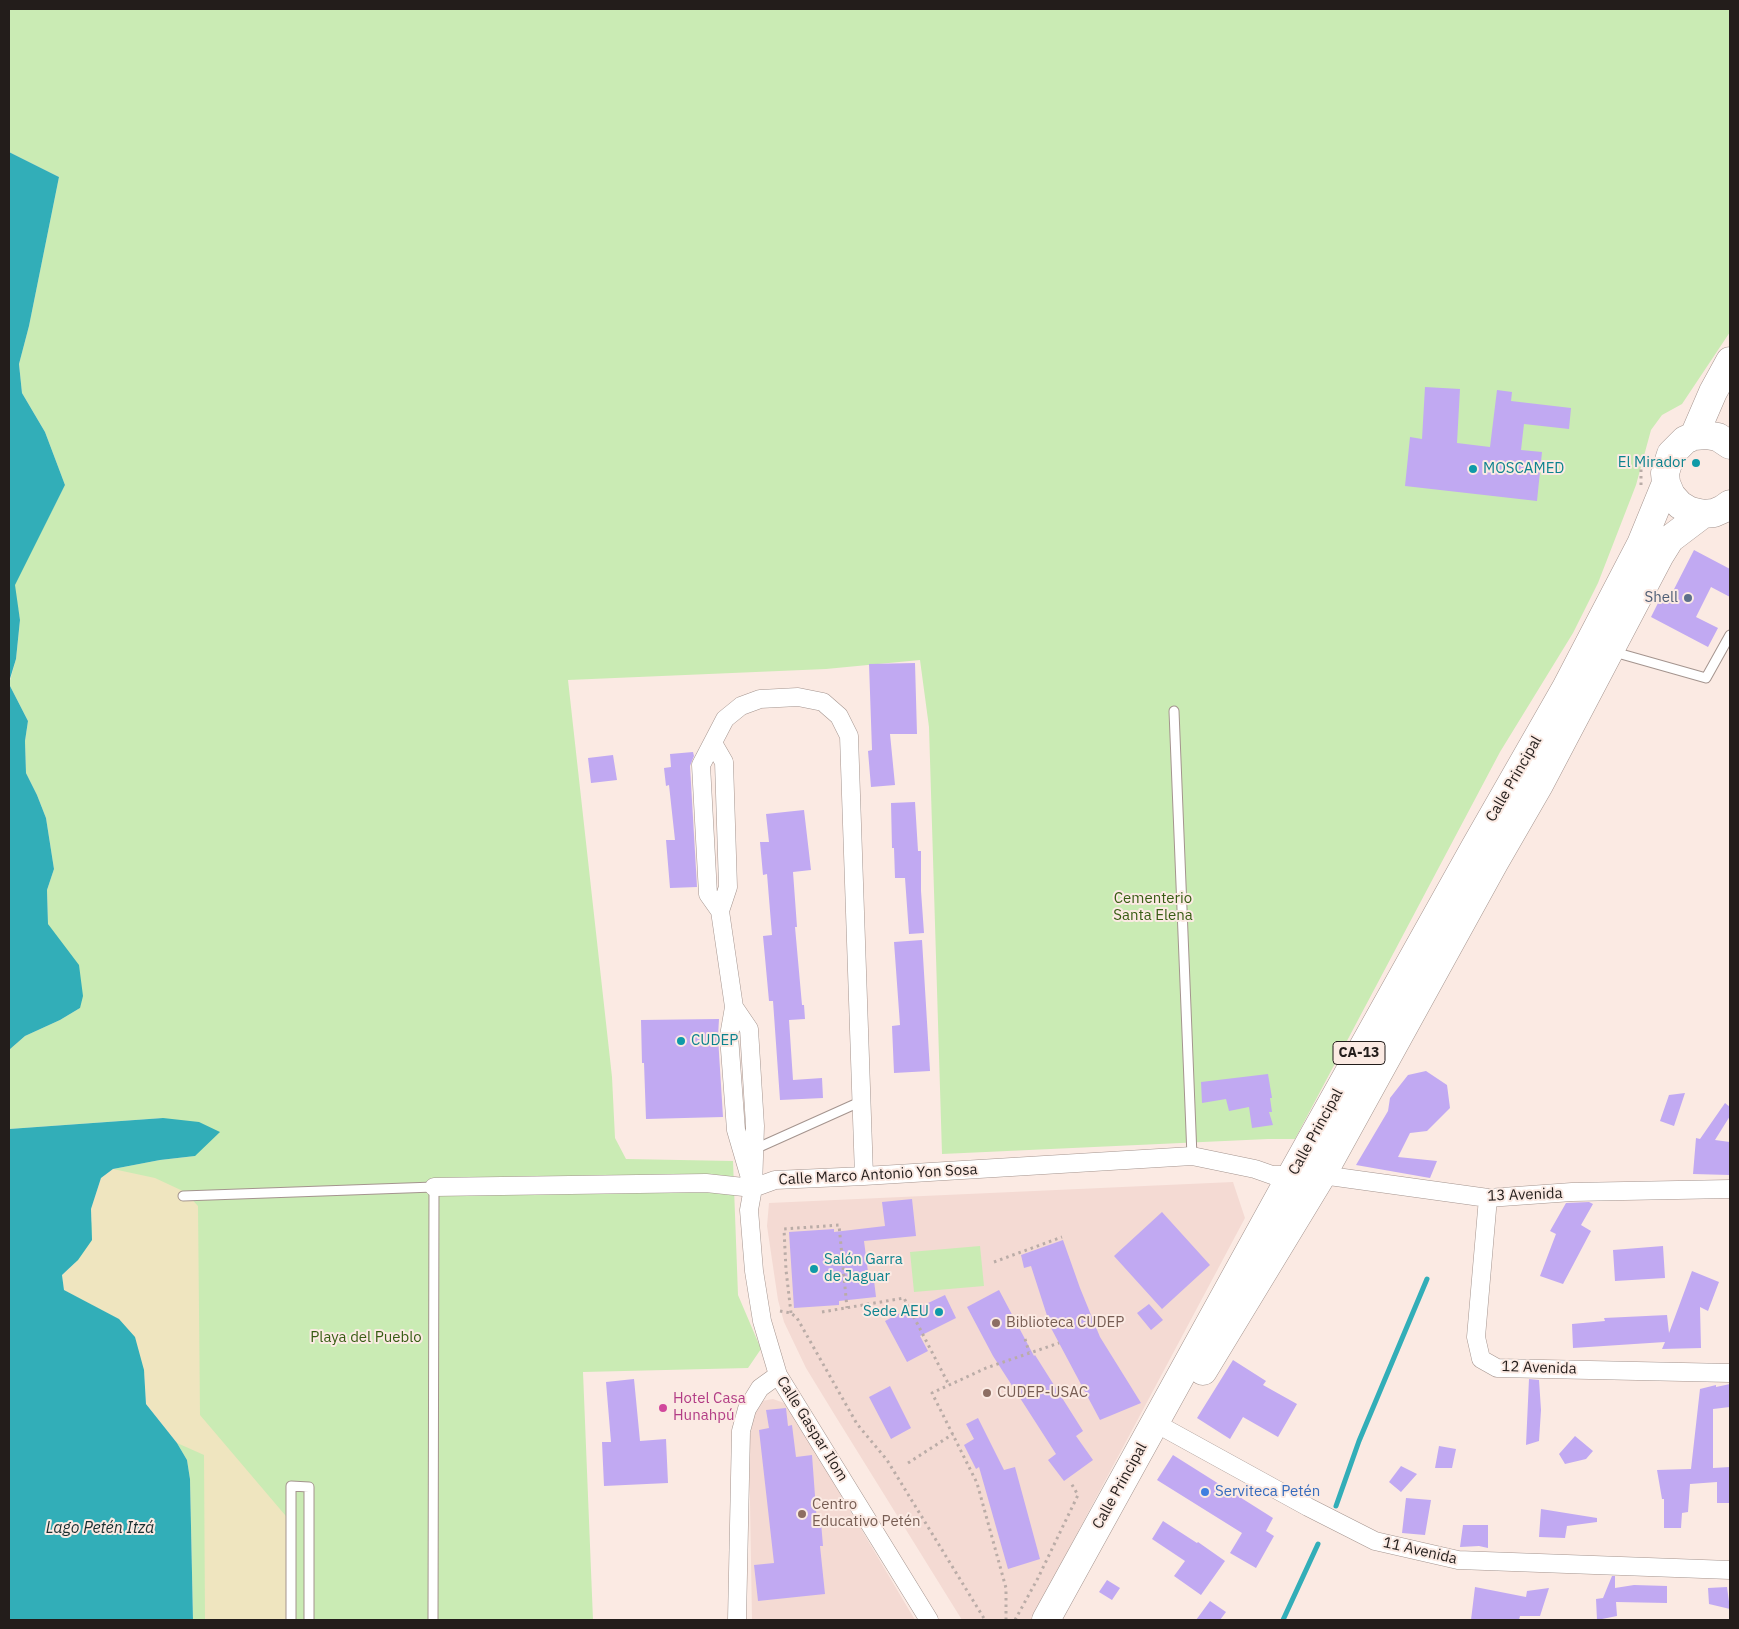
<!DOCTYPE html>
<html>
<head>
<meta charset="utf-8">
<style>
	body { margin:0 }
	#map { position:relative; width:1739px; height:1629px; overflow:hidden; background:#fbeae3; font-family:"IBM Plex Sans",sans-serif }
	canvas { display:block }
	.frame { position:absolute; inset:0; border:10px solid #231d1b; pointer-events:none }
</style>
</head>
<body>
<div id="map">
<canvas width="1739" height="1629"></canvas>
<div class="frame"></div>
</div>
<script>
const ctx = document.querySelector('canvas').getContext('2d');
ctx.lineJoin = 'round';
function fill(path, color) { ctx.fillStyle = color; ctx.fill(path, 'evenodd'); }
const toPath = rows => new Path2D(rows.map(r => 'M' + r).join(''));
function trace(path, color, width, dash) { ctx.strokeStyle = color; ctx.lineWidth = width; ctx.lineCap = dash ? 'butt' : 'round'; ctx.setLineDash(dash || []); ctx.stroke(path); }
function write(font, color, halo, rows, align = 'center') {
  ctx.font = font + ' "IBM Plex Sans",sans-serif'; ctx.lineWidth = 4; ctx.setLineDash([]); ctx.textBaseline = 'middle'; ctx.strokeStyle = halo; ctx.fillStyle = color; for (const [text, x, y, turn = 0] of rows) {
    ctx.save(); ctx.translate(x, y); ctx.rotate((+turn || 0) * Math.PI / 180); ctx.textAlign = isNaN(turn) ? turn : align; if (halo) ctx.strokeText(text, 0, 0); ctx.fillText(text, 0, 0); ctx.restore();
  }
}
fill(toPath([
	[1233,1182,1245,1218,1031,1620,962,1620,836,1417,806,1368,784,1322,778,1300,767,1226,769,1203],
	[773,1399,787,1404,915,1620,752,1620,749,1442,754,1415,762,1401]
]), '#f4dad3');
fill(toPath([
	[9,9,1730,9,1730,332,1682,404,1662,415,1651,430,1636,485,1598,583,1573,633,1500,752,1295,1139,1268,1139,942,1154,929,727,920,660,826,669,568,680,612,1077,615,1138,626,1159,733,1161,738,1295,761,1349,748,1368,583,1372,593,1620,193,1620,190,1479,187,1460,177,1443,119,1319,64,1290,113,1169,160,1160,195,1156,163,1118,9,1129,9,1050,25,1036,60,1020,80,1008,48,924,47,890,54,869,46,818,37,795,26,773,25,741,28,721,9,684,16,659,20,620,14,585,65,485,45,432,22,393,19,364,29,326,59,177,9,152],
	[980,1246,984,1286,914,1292,910,1252]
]), '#caebb4');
fill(toPath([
	[113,1169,155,1178,185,1192,198,1206,200,1415,291,1522,290,1620,205,1620,204,1455,177,1443,146,1404,144,1370,119,1319,64,1290,62,1275,78,1260,92,1240,91,1209,101,1178]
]), '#efe5bf');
fill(toPath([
	[9,152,59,177,29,326,19,364,22,393,45,432,65,485,15,585,20,620,16,659,9,682],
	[9,684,28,721,25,741,26,773,37,795,46,818,54,869,47,890,48,924,79,965,83,996,80,1008,60,1020,25,1036,9,1050],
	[163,1118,199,1122,220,1132,195,1156,160,1160,113,1169,101,1178,91,1209,92,1240,78,1260,62,1275,64,1290,119,1319,135,1337,144,1370,146,1404,177,1443,187,1460,190,1479,193,1620,9,1620,9,1129]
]), '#32aeb8');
trace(toPath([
	[1336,1506,1359,1441,1427,1279],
	[1283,1620,1318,1544]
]), '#32aeb8', 5);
fill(toPath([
	[1425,387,1460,389,1457,443,1490,447,1497,390,1512,392,1511,401,1571,408,1569,429,1524,424,1521,450,1542,452,1537,501,1405,486,1410,437,1422,439],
	[1694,550,1730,569,1730,597,1711,587,1696,617,1718,628,1708,647,1651,617,1662,595,1669,599],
	[915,663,917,734,890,734,895,785,871,787,868,751,872,750,869,664],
	[693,752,694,756,690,766,697,887,670,888,666,840,675,840,669,785,666,786,664,768,671,767,670,754],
	[613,755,617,780,591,783,588,758],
	[915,802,918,851,921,851,921,891,924,933,909,934,905,878,895,878,894,848,892,848,891,803],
	[804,810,811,870,793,872,797,927,795,927,802,1005,804,1005,805,1019,789,1020,793,1080,822,1078,823,1098,780,1100,773,1001,769,1001,763,936,772,935,767,874,763,875,760,842,769,842,766,814],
	[922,940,930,1071,894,1073,892,1026,900,1025,894,942],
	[719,1019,718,1037,723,1117,646,1119,644,1063,642,1063,641,1020],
	[1426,1071,1447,1085,1450,1108,1427,1131,1410,1133,1398,1157,1437,1161,1430,1178,1356,1165,1388,1111,1390,1098,1408,1075],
	[1268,1074,1272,1098,1270,1098,1272,1112,1269,1112,1273,1125,1252,1128,1249,1107,1229,1111,1226,1099,1202,1103,1201,1082],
	[1685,1093,1674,1126,1660,1121,1669,1095],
	[1725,1103,1730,1107,1730,1116,1715,1140,1730,1142,1730,1175,1693,1174,1696,1138,1700,1139],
	[912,1199,916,1236,864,1241,868,1272,873,1272,876,1297,839,1301,839,1305,794,1308,789,1232,834,1229,834,1232,885,1226,882,1202],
	[1589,1202,1593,1204,1581,1225,1591,1231,1563,1284,1540,1276,1556,1234,1550,1231,1566,1203],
	[1162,1212,1210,1265,1162,1309,1114,1256],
	[1063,1240,1080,1288,1100,1337,1141,1403,1100,1420,1051,1328,1031,1266,1024,1268,1021,1255],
	[1663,1246,1665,1278,1615,1281,1613,1250],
	[1692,1271,1719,1282,1708,1311,1700,1307,1701,1348,1662,1349,1665,1342,1573,1348,1572,1324,1605,1321,1604,1318,1667,1315,1669,1333],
	[999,1290,1034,1356,1035,1355,1083,1431,1076,1436,1093,1460,1064,1481,1048,1460,1056,1454,993,1356,967,1307],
	[945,1295,956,1318,920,1336,928,1351,907,1362,885,1321,906,1310,907,1313],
	[1149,1304,1163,1320,1151,1330,1137,1313],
	[1233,1360,1266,1381,1263,1385,1297,1404,1278,1437,1243,1417,1230,1439,1197,1418],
	[634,1379,640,1441,666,1439,668,1483,604,1486,602,1442,611,1442,606,1382],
	[1529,1379,1539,1380,1541,1410,1539,1441,1526,1445],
	[1730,1384,1730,1407,1713,1409,1713,1468,1730,1467,1730,1503,1717,1503,1717,1482,1690,1484,1688,1512,1682,1513,1681,1528,1664,1528,1664,1499,1662,1499,1657,1470,1691,1469,1700,1389,1716,1385,1716,1387],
	[890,1386,911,1428,891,1439,869,1397],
	[786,1408,788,1426,792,1425,796,1457,812,1455,817,1523,821,1522,823,1546,820,1546,825,1594,758,1601,754,1565,774,1563,759,1430,769,1428,766,1410],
	[978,1418,1004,1470,1015,1467,1040,1559,1008,1569,979,1467,976,1469,964,1445,974,1439,966,1424],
	[1575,1436,1593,1451,1586,1459,1565,1464,1559,1454],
	[1439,1446,1456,1449,1452,1468,1435,1468],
	[1173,1455,1273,1518,1266,1531,1274,1536,1256,1568,1230,1553,1242,1533,1157,1480],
	[1401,1466,1417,1474,1401,1492,1389,1482],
	[1406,1498,1431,1500,1425,1535,1402,1533],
	[1541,1509,1597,1518,1597,1522,1567,1526,1565,1538,1539,1537],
	[1163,1521,1197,1543,1198,1542,1225,1561,1201,1595,1174,1576,1185,1561,1152,1539],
	[1463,1525,1488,1525,1488,1548,1479,1546,1460,1547],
	[1612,1576,1615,1576,1615,1588,1634,1585,1667,1586,1667,1603,1616,1602,1617,1616,1597,1620,1596,1599,1603,1598],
	[1107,1580,1120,1588,1112,1600,1099,1592],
	[1475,1587,1526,1597,1527,1591,1549,1588,1540,1616,1520,1616,1519,1620,1471,1620],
	[1727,1587,1730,1609,1709,1604,1708,1588],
	[1210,1601,1226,1612,1220,1620,1196,1620]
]), '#c1a9f2');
const service = toPath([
	[1614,652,1706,678,1730,635],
	[1174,711,1192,1156],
	[755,1149,862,1101],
	[183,1196,434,1187,433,1620],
	[291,1620,291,1486,309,1487,309,1620]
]);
const minor = toPath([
	[713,743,724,762,728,887,720,911],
	[734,1007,749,1029,755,1126,753,1188,749,1210,754,1271,762,1321,778,1375,929,1620],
	[434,1187,706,1183,753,1188,775,1180,864,1176,1192,1156,1255,1169,1272,1175,1322,1175,1488,1198,1572,1192,1730,1189],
	[753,1188,736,1130,729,1036,734,1007,720,911,708,894,701,765,725,719,741,706,760,699,798,697,823,702,839,716,849,736,864,1176],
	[1488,1198,1476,1337,1481,1359,1497,1368,1730,1373],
	[1168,1430,1308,1507,1375,1541,1458,1560,1730,1570],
	[737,1620,741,1431,747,1409,760,1388,778,1375]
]);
const primary = toPath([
	[1694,436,1713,392,1730,361],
	[1730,445,1718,437,1706,435,1694,436,1685,440,1671,454,1665,473,1666,483,1671,495,1680,505,1690,511,1703,514,1714,513,1723,509,1730,504],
	[1203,1371,1322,1175,1494,863,1539,785,1660,555,1670,539,1703,514],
	[1046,1620,1291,1176,1475,847,1566,688,1641,544,1666,483]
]);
trace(service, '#a4948e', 11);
trace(minor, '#a4948e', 19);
trace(primary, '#a4948e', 29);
trace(toPath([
	[1641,485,1641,469,1644,461],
	[994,1262,1062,1237],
	[780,1311,791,1313,797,1318,857,1424,887,1460,985,1620],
	[822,1312,904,1298,949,1385],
	[791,1313,786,1270,784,1229,839,1225,847,1308],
	[1025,1339,1029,1352],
	[908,1463,953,1434],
	[1006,1620,1006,1588,977,1483,932,1393,986,1368,1059,1343],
	[1015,1620,1038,1578,1078,1495,1071,1483]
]), '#baaca7', 3, [2.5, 4]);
trace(service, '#fff', 9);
trace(minor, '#fff', 18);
trace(primary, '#fff', 28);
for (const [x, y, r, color] of [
	[1696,463,5,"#0f9aa8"],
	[1473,469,5,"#0f9aa8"],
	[1688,598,5,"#5c6f8a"],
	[681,1041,5,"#0f9aa8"],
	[814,1269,5,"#0f9aa8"],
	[939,1312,5,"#0f9aa8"],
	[996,1323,5,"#8d6e63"],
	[987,1393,5,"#8d6e63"],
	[663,1408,5,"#d1479c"],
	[1205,1492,5,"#3f7fe0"],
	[802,1514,5,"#8d6e63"]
]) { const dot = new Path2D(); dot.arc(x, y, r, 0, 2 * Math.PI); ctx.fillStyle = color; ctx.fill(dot); trace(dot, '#fbeae3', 2); }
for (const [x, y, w] of [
	[1359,1053,52]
]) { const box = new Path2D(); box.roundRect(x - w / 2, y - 11.5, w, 23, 4); ctx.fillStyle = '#fbeae3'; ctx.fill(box); trace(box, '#231d1b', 1); }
write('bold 14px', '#231d1b', null, [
	["CA-13",1359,1053]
]);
write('15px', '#0d838f', '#fbeae3', [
	["El Mirador",1686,463,"right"],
	["MOSCAMED",1483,469],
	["CUDEP",691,1041],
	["Salón Garra",824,1260],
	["de Jaguar",824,1277],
	["Sede AEU",929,1312,"right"]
], 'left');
write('15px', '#4e5e75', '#fbeae3', [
	["Shell",1678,598]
], 'right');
write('15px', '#231d1b', '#fbeae3', [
	["Calle Principal",1514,779,-60],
	["Calle Principal",1316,1132,-61],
	["Calle Marco Antonio Yon Sosa",878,1175,-3],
	["13 Avenida",1525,1195,-2],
	["12 Avenida",1539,1368,2],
	["Calle Gaspar Ilom",812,1429,58],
	["Calle Principal",1120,1486,-61],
	["11 Avenida",1420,1551,13]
]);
write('15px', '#375c13', '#fbeae3', [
	["Cementerio",1153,899],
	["Santa Elena",1153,916],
	["Playa del Pueblo",366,1338]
]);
write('15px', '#785e54', '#fbeae3', [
	["Biblioteca CUDEP",1006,1323],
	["CUDEP-USAC",997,1393],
	["Centro",812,1505],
	["Educativo Petén",812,1522]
], 'left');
write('15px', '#b23c85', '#fbeae3', [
	["Hotel Casa",673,1399],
	["Hunahpú",673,1416]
], 'left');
write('15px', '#366cbe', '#fbeae3', [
	["Serviteca Petén",1215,1492]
], 'left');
write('italic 16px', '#1a2f31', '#fbeae3', [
	["Lago Petén Itzá",100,1528]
]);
</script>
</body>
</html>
